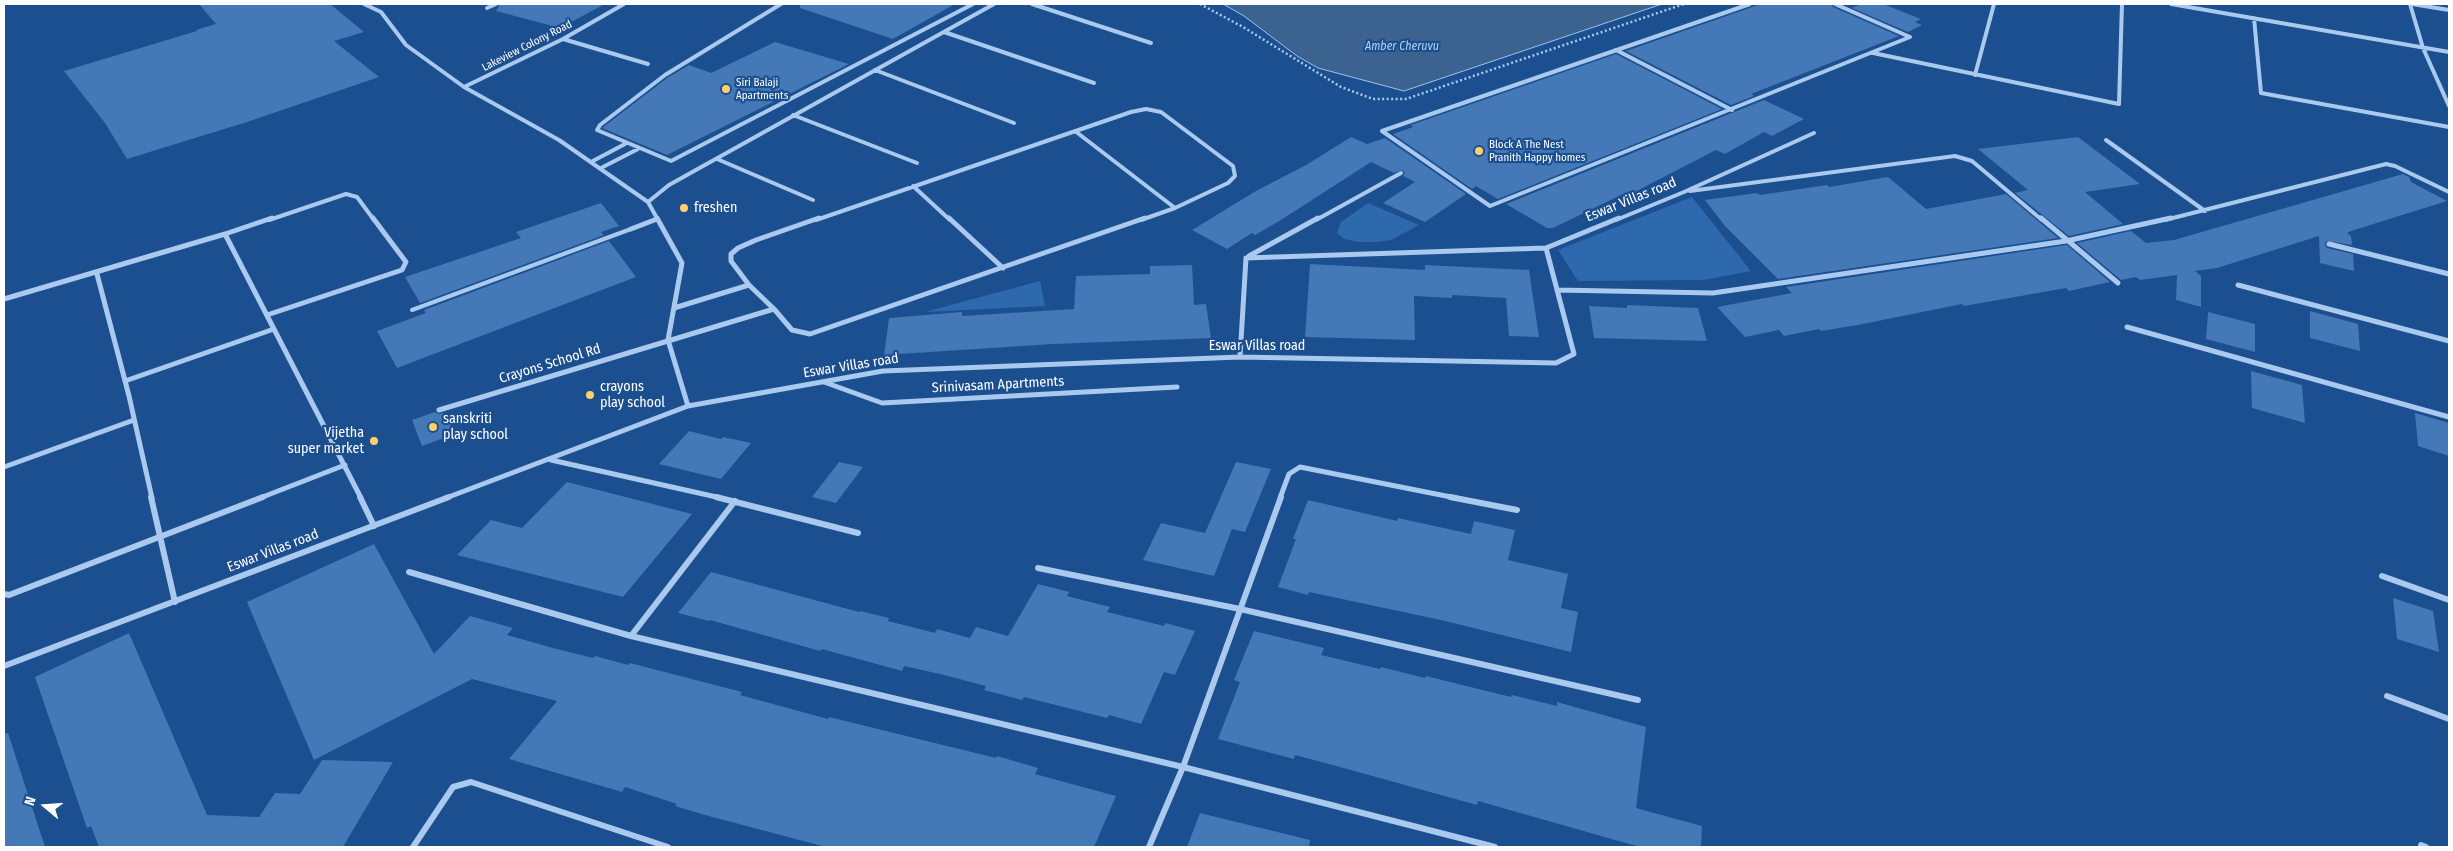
<!DOCTYPE html>
<html>
<head>
<meta charset="utf-8">
<style>
	body { margin:0 }
	#map { position:relative; width:2453px; height:851px; overflow:hidden; background:#1b4f8f; font-family:"Fira Sans Condensed",sans-serif }
	canvas { display:block }
	.frame { position:absolute; inset:0; border:5px solid #fff; pointer-events:none }
	.north { position:absolute; left:20px; top:781px; width:50px; height:50px; -webkit-text-stroke:4px #1b4f8f; paint-order:stroke; rotate:288deg; font-size:14px; font-weight:700; line-height:20px; text-align:center; color:#fff }
	.north::after { content:''; display:block; margin:auto; width:18px; height:22px; background:#fff; clip-path:polygon(50% 0,100% 100%,50% 72%,0 100%) }
</style>
</head>
<body>
<div id="map">
<canvas width="2453" height="851"></canvas>
<div class="frame"></div>
<div class="north">N</div>
</div>
<script>
const ctx = document.querySelector('canvas').getContext('2d');
ctx.lineJoin = 'round';
function fill(path, color) { ctx.fillStyle = color; ctx.fill(path, 'evenodd'); }
const toPath = rows => new Path2D(rows.map(r => 'M' + r).join(''));
function trace(path, color, width, dash) { ctx.strokeStyle = color; ctx.lineWidth = width; ctx.lineCap = dash ? 'butt' : 'round'; ctx.setLineDash(dash || []); ctx.stroke(path); }
function write(font, color, halo, rows, align = 'center') {
  ctx.font = font + ' "Fira Sans Condensed",sans-serif'; ctx.lineWidth = 4.5; ctx.setLineDash([]); ctx.textBaseline = 'middle'; ctx.strokeStyle = halo; ctx.fillStyle = color; for (const [text, x, y, turn = 0] of rows) {
    ctx.save(); ctx.translate(x, y); ctx.rotate((+turn || 0) * Math.PI / 180); ctx.textAlign = isNaN(turn) ? turn : align; if (halo) ctx.strokeText(text, 0, 0); ctx.fillText(text, 0, 0); ctx.restore();
  }
}
fill(toPath([
	[1692,197,1751,271,1704,280,1578,281,1558,250],
	[1368,203,1419,225,1391,240,1376,242,1359,242,1344,239,1337,233,1341,222],
	[1040,281,1045,306,925,312]
]), '#2e69ad');
const water = toPath([
	[1223,4,1662,4,1404,91,1318,68,1297,56,1244,16,1223,4]
]);
fill(water, '#3c6290');
trace(water, '#9cc4f0', 1);
fill(toPath([
	[199,4,330,4,364,32,334,41,379,77,247,122,127,159,105,123,64,71,197,31,196,30,216,24],
	[500,4,605,4,560,28,496,11],
	[800,4,955,4,893,39,800,8],
	[1761,4,1831,4,1833,7,1899,36,1751,94,1754,96,1731,105,1626,51],
	[1861,4,1883,4,1921,19,1915,22,1922,25,1908,32,1852,8],
	[775,42,849,64,667,155,602,128,667,78,689,65,711,73],
	[1616,54,1722,109,1498,199,1476,186,1472,189,1393,134,1413,127,1411,125],
	[1764,100,1804,119,1772,136,1764,132,1725,154,1716,150,1627,196,1623,194,1553,228,1547,228,1506,204],
	[1351,137,1367,144,1385,138,1466,194,1425,222,1383,203,1415,182,1403,176,1405,173,1402,170,1394,173,1371,162,1281,220,1255,235,1252,233,1227,249,1192,230,1256,191,1306,165],
	[2078,137,2140,184,2085,192,2123,224,2069,236,2015,193,2028,190,1978,149],
	[2403,174,2409,177,2411,182,2447,201,2351,231,2347,233,2351,236,2352,245,2326,241,2325,245,2327,248,2353,254,2354,271,2320,263,2319,236,2217,268,2195,271,2201,276,2201,307,2176,300,2177,275,2140,280,2136,277,2121,280,2077,243,2131,231,2146,243,2174,240],
	[1888,177,1926,209,2006,194,2058,238,1778,279,1725,226,1705,200,1757,193,1760,195,1827,185,1829,187],
	[601,203,619,226,601,232,604,235,420,303,405,277,521,238,516,232],
	[609,241,636,277,397,368,377,331,426,313,424,310],
	[2067,245,2110,282,2069,291,2066,288,1964,306,1962,304,1858,325,1821,331,1819,329,1784,336,1779,330,1745,337,1717,307,1792,293,1786,287],
	[1310,264,1425,270,1425,265,1529,270,1539,337,1509,336,1506,298,1452,295,1452,298,1414,296,1415,340,1305,337],
	[1192,265,1194,305,1206,304,1211,338,1053,344,884,355,889,318,962,312,962,316,1074,309,1076,276,1150,274,1150,266],
	[1627,305,1698,308,1707,341,1594,338,1589,306,1627,308],
	[2310,311,2358,324,2360,351,2310,338],
	[2208,312,2255,324,2255,352,2206,339],
	[2251,371,2302,385,2305,423,2252,408],
	[435,412,438,414,445,413,455,434,422,446,412,420],
	[2415,413,2449,423,2449,456,2418,446],
	[689,431,721,439,723,437,751,443,721,479,659,464],
	[839,462,863,467,836,503,812,497],
	[1236,462,1271,469,1245,532,1232,529,1214,576,1143,560,1161,523,1205,533],
	[567,482,692,514,623,597,457,555,491,520,522,528],
	[1308,500,1397,521,1398,518,1471,534,1474,521,1515,530,1508,560,1568,574,1561,608,1578,612,1571,652,1441,620,1309,592,1308,595,1278,587,1296,539,1293,539],
	[374,544,434,654,470,616,513,628,507,635,553,648,593,658,595,656,628,665,630,663,742,692,740,695,828,719,829,717,996,758,997,756,1038,768,1035,774,1116,796,1094,847,826,847,705,815,675,806,677,804,625,787,622,792,509,759,557,701,472,679,314,760,247,602],
	[711,572,859,612,860,611,889,618,888,621,935,633,937,629,970,638,976,627,1008,636,1038,584,1069,592,1067,596,1110,607,1107,612,1164,626,1165,623,1195,631,1175,675,1164,672,1141,724,1109,715,1107,718,1024,697,1022,700,984,690,986,686,940,674,904,666,902,671,822,649,820,651,710,620,709,621,678,613],
	[2393,598,2433,611,2439,652,2397,639],
	[1254,631,1324,648,1321,655,1380,669,1381,667,1425,678,1426,676,1511,697,1512,695,1557,706,1557,702,1646,727,1636,808,1702,826,1701,847,1640,847,1478,801,1477,805,1340,767,1295,755,1294,759,1218,739,1240,682,1234,680],
	[129,633,207,815,259,817,275,793,300,794,322,760,393,762,343,847,99,847,91,826,87,828,35,677],
	[8,733,45,847,4,847,4,734],
	[1200,813,1310,840,1309,847,1187,847]
]), '#4478b7');
trace(toPath([
	[1200,4,1243,27,1341,87,1373,99,1406,99,1684,4]
]), '#a9c9ee', 2.5, [2, 2.5]);
trace(toPath([
	[412,310,631,229]
]), '#a9c9ee', 4);
trace(toPath([
	[364,4,381,12,406,45,464,87,559,140,648,202,658,220],
	[781,4,665,75,600,125,597,130,671,161,973,4],
	[1032,4,1151,43],
	[1750,4,1382,131,1490,206,1910,37],
	[1835,4,1910,37],
	[2171,4,2449,52],
	[2410,4,2423,48,2449,106],
	[2412,4,2449,10],
	[487,8,496,4],
	[2254,18,2261,93,2449,127],
	[944,32,1094,83],
	[563,39,648,64],
	[1616,50,1732,110],
	[1873,53,2119,104,2122,4],
	[875,70,1014,123],
	[1975,75,1994,4],
	[464,87,563,39,624,4],
	[793,115,917,163],
	[1075,131,1175,208],
	[2106,140,2205,211],
	[717,159,813,200],
	[591,162,625,144],
	[601,168,638,149],
	[913,186,950,220],
	[1690,191,1955,156,1972,161,2042,220],
	[648,202,669,185,994,4],
	[269,220,346,194,357,197,374,220],
	[816,220,1131,112,1146,109,1161,112,1233,166,1235,176,1228,183,1175,208,1141,220],
	[1316,220,1401,173],
	[1616,220,1684,192,1814,133],
	[2165,220,2386,164,2395,166,2449,192]
]), '#a9c9ee', 4);
trace(toPath([
	[657,218,682,263,668,340,688,406],
	[949,218,1003,268],
	[2041,218,2118,283],
	[631,229,657,219],
	[225,234,272,218],
	[2329,244,2449,274],
	[1249,256,1318,218],
	[1246,258,1546,248],
	[97,274,129,396,152,498],
	[749,285,774,309],
	[2238,285,2449,341],
	[1557,290,1713,293,2066,241,2171,218],
	[4,299,225,234,361,498],
	[674,308,749,285,731,261,731,254,738,248,756,240,819,218],
	[267,315,402,270,406,262,373,218],
	[2127,327,2449,417],
	[1240,357,1246,258],
	[125,381,274,329],
	[824,382,882,403,1177,387],
	[439,410,774,309,792,330,810,334,1145,218],
	[551,460,721,498],
	[4,467,134,420],
	[260,498,345,465],
	[446,498,688,406,883,371,1240,357,1556,363,1574,354,1546,248,1619,218],
	[1280,498,1289,474,1300,467,1456,498]
]), '#a9c9ee', 5);
trace(toPath([
	[151,497,175,602],
	[360,497,374,526],
	[716,497,858,533],
	[1450,497,1517,510],
	[1038,568,1240,609,1638,700],
	[409,572,631,636,1183,767,1495,847],
	[2382,576,2449,600],
	[4,594,9,595,263,497],
	[631,636,735,501],
	[4,666,449,497],
	[2387,696,2449,719],
	[2421,845,2426,847],
	[413,847,453,787,471,782,668,847],
	[1149,847,1183,767,1281,497]
]), '#a9c9ee', 6);
for (const [x, y, r, color] of [
	[726,89,5,"#ffd166"],
	[1479,151,5,"#ffd166"],
	[684,208,5,"#ffd166"],
	[590,395,5,"#ffd166"],
	[433,427,5,"#ffd166"],
	[374,441,5,"#ffd166"]
]) { const dot = new Path2D(); dot.arc(x, y, r, 0, 2 * Math.PI); ctx.fillStyle = color; ctx.fill(dot); trace(dot, '#1b4f8f', 2); }
write('11px', '#fff', '#1b4f8f', [
	["Lakeview Colony Road",527,46,-27]
]);
write('11px', '#fff', '#1b4f8f', [
	["Siri Balaji",736,83],
	["Apartments",736,96],
	["Block A The Nest",1489,145],
	["Pranith Happy homes",1489,158]
], 'left');
write('italic 12px', '#b5d3f5', '#1b4f8f', [
	["Amber Cheruvu",1402,47]
]);
write('14px', '#fff', '#1b4f8f', [
	["Eswar Villas road",1631,200,-22],
	["Eswar Villas road",1257,346],
	["Crayons School Rd",550,364,-17],
	["Eswar Villas road",851,366,-9],
	["Srinivasam Apartments",998,385,-3],
	["Eswar Villas road",273,551,-21]
]);
write('14px', '#fff', '#1b4f8f', [
	["freshen",694,208],
	["crayons",600,387],
	["play school",600,403],
	["sanskriti",443,419],
	["play school",443,435],
	["Vijetha",364,433,"right"],
	["super market",364,449,"right"]
], 'left');
</script>
</body>
</html>
